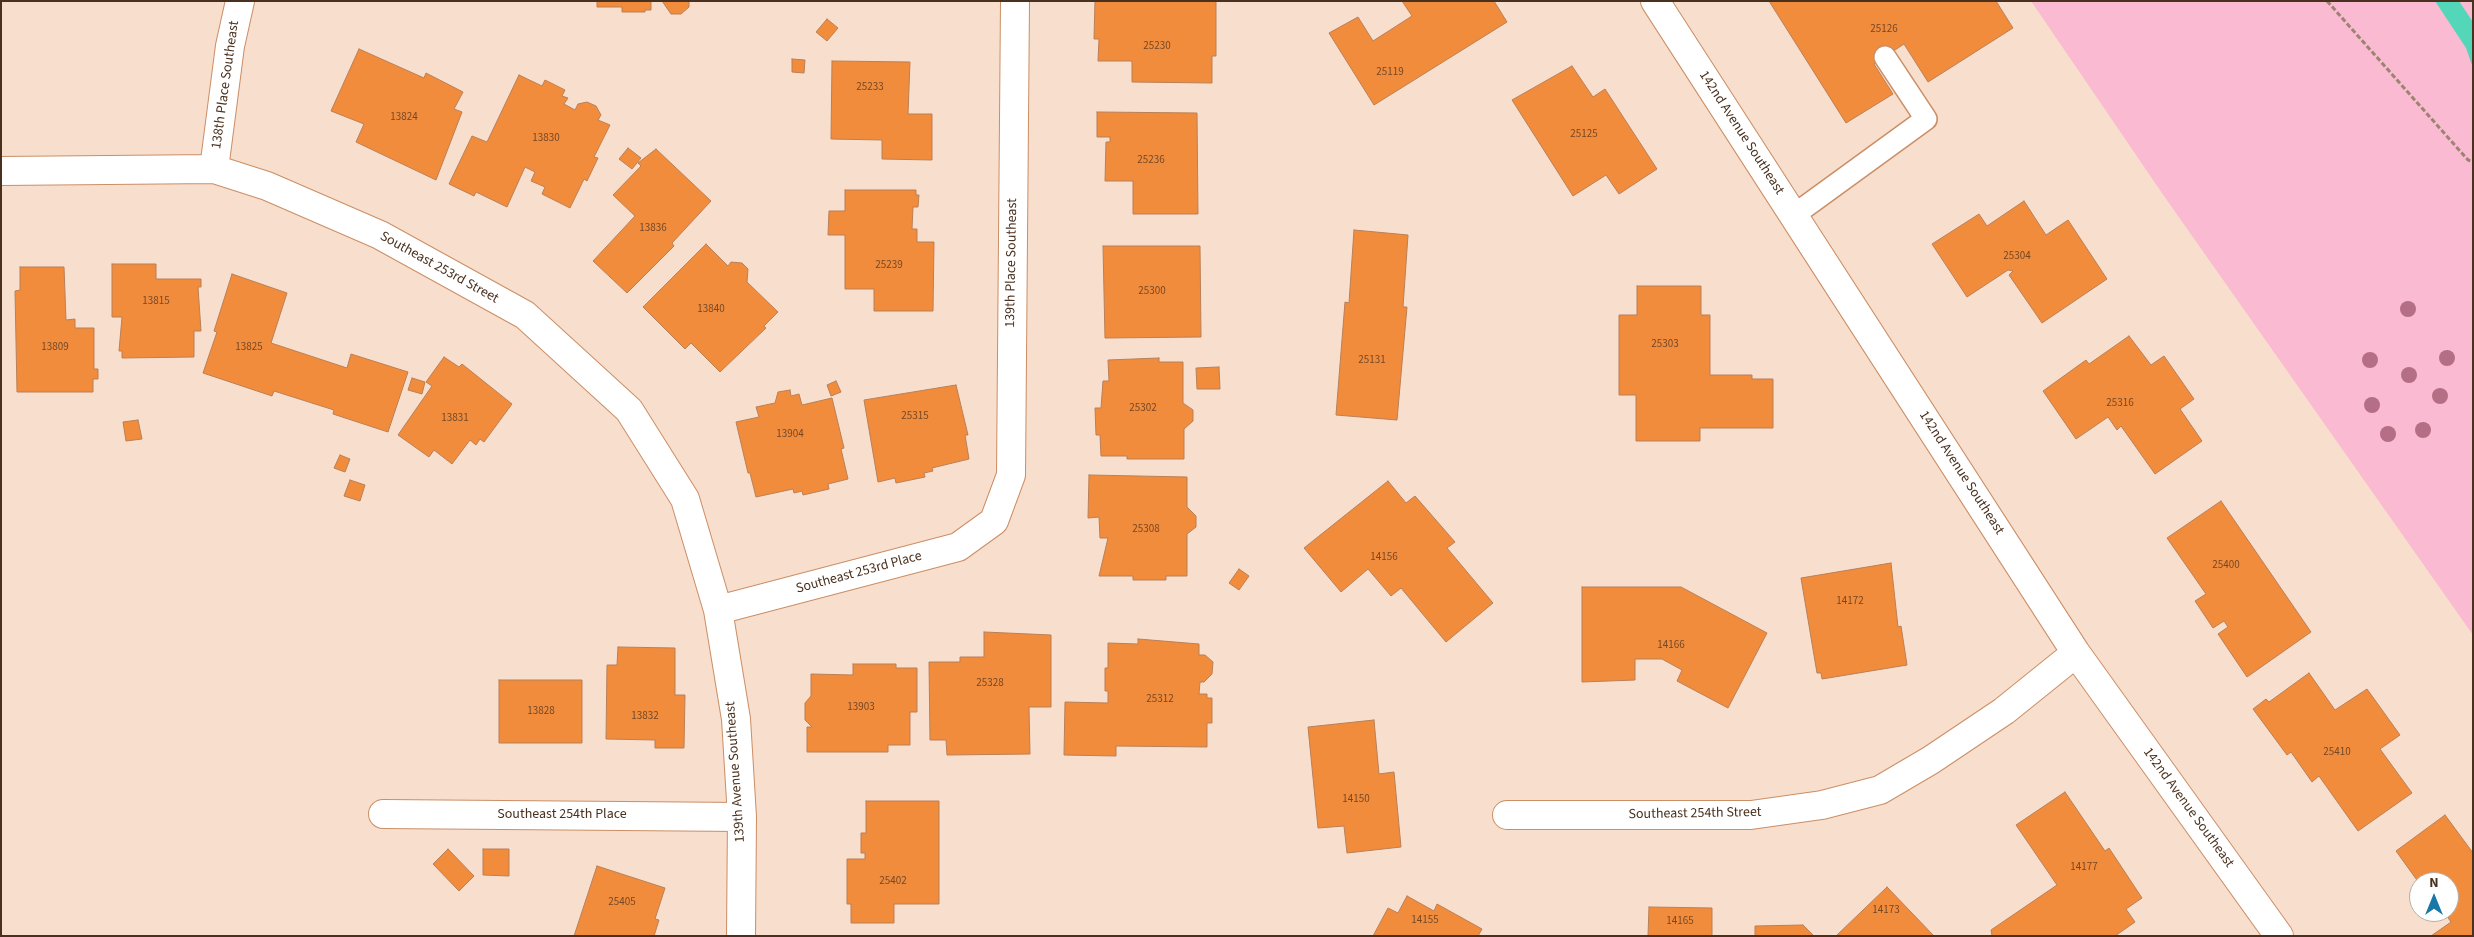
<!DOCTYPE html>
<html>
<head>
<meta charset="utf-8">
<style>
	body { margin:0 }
	#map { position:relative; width:2474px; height:937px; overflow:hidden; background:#f8decd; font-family:"Source Sans 3",sans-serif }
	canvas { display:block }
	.frame { position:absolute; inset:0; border:2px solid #4a311f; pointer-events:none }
	.north { position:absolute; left:2409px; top:872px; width:50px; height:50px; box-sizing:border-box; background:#fff; border:1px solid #b7ada5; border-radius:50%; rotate:0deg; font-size:14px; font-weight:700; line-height:20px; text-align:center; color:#4a311f }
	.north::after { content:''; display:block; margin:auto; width:18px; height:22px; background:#1979a6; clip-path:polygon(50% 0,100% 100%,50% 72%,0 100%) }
</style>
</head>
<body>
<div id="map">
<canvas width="2474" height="937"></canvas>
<div class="frame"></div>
<div class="north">N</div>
</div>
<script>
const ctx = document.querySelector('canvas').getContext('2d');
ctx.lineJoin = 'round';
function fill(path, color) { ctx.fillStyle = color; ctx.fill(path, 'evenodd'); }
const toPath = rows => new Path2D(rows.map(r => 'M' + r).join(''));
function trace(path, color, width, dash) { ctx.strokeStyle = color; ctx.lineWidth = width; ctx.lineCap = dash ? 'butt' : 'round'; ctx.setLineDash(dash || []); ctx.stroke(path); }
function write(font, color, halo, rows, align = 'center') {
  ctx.font = font + ' "Source Sans 3",sans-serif'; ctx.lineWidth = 4.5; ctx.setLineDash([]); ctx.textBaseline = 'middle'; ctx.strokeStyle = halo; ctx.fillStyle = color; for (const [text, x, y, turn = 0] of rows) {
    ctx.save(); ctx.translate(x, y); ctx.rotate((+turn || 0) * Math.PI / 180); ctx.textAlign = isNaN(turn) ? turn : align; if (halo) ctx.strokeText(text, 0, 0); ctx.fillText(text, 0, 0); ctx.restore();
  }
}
fill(toPath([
	[2031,1,2473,1,2473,635,2164,196]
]), '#fabad1');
fill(toPath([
	[2435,1,2459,1,2473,22,2473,68,2466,48]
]), '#54d7b9');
const building = toPath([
	[597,1,651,1,651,10,645,10,645,12,622,12,622,7,597,7,597,1],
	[662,1,689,1,689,7,681,14,671,14,662,1],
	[1095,1,1216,1,1216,56,1212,56,1212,83,1132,82,1132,61,1098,61,1099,39,1094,39,1095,1],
	[1402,1,1494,1,1507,22,1374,105,1329,33,1358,17,1373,41,1412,16,1402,1],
	[1769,1,1996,1,2013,28,1928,82,1904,44,1874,64,1893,94,1846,123,1769,1],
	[827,19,838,28,827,41,816,32,827,19],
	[359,49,424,78,426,73,463,92,454,109,462,112,436,180,356,142,364,124,331,111,359,49],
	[792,59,805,60,804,73,792,72,792,59],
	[832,61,910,62,908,114,932,114,932,160,882,159,882,140,831,139,832,61],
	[1572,66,1593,97,1605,89,1657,169,1619,194,1606,175,1573,196,1512,100,1572,66],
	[519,75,542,86,545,80,565,90,562,96,568,98,564,104,575,110,578,104,587,102,596,106,601,115,598,120,610,125,594,157,598,158,587,181,584,179,570,208,542,194,545,187,531,181,535,172,525,167,507,207,476,192,474,196,449,184,472,136,487,142,519,75],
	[1097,112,1197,113,1198,214,1133,214,1133,181,1105,181,1106,142,1110,142,1110,137,1097,137,1097,112],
	[628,148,641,158,632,169,619,159,628,148],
	[656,149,711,201,672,243,674,246,627,293,593,261,635,216,613,195,641,166,638,163,656,149],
	[845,190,916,190,916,195,919,195,918,207,913,207,912,229,917,229,917,242,934,242,933,311,874,311,874,289,845,289,845,235,828,235,829,211,845,211,845,190],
	[2024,201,2046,235,2068,220,2107,279,2042,323,2009,275,2013,271,2008,270,1967,297,1932,244,1979,214,1987,226,2024,201],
	[1354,230,1408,235,1403,307,1407,307,1397,420,1336,415,1345,302,1349,303,1354,230],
	[706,244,728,266,731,262,742,263,748,269,747,282,778,312,764,326,766,328,720,372,691,343,685,349,643,307,706,244],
	[1103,246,1200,246,1201,337,1105,338,1103,246],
	[112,264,156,264,156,279,201,279,201,287,198,287,201,331,194,331,194,357,122,358,122,351,119,351,122,317,112,317,112,264],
	[20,267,64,267,66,320,75,319,75,328,94,328,94,369,98,369,98,379,93,379,93,392,17,392,15,291,20,290,20,267],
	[232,274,287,293,271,343,347,368,351,354,408,372,388,432,333,414,334,410,274,391,272,396,203,373,217,332,214,331,232,274],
	[1637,286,1701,286,1701,315,1710,315,1710,375,1752,375,1752,379,1773,379,1773,428,1700,428,1700,441,1636,441,1636,395,1619,395,1619,315,1637,315,1637,286],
	[2129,336,2151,365,2164,356,2194,399,2180,409,2202,441,2155,474,2121,426,2117,430,2108,417,2076,439,2043,391,2086,360,2089,364,2129,336],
	[444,357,459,367,462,364,512,404,484,442,480,439,476,445,470,440,452,464,434,450,429,457,398,435,432,386,426,382,444,357],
	[1159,358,1159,362,1183,362,1183,403,1193,410,1193,421,1184,429,1184,459,1127,459,1127,456,1101,456,1100,435,1096,435,1095,408,1101,408,1103,381,1109,381,1108,360,1159,358],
	[1219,367,1220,389,1197,389,1196,368,1219,367],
	[412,378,425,382,422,394,408,390,412,378],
	[836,381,841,392,831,396,827,385,836,381],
	[956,385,968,435,965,435,969,459,932,468,933,471,924,473,925,477,896,483,895,478,878,482,864,400,956,385],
	[790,390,791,396,799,394,802,405,832,398,844,448,841,449,848,479,828,484,829,489,803,495,802,491,794,493,793,489,756,497,750,473,748,473,736,422,759,417,756,407,775,403,778,392,790,390],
	[138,420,142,439,126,441,123,422,138,420],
	[340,455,350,459,345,472,334,468,340,455],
	[1089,475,1187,477,1187,507,1196,516,1196,527,1187,534,1187,576,1166,576,1166,580,1133,580,1133,576,1099,576,1108,538,1100,538,1099,517,1088,518,1089,475],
	[350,480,365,485,360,501,344,496,350,480],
	[1388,481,1406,503,1415,496,1455,542,1447,548,1493,603,1446,642,1401,588,1391,596,1368,569,1341,592,1304,548,1388,481],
	[2221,501,2311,632,2247,677,2218,634,2228,627,2224,621,2213,628,2195,601,2206,594,2167,538,2221,501],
	[1891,563,1898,627,1901,626,1907,665,1822,679,1821,673,1817,673,1801,578,1891,563],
	[1239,569,1249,576,1239,590,1229,583,1239,569],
	[1582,587,1681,587,1767,633,1728,708,1677,681,1682,670,1662,659,1635,659,1635,680,1582,682,1582,587],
	[984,632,1051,635,1051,707,1029,707,1030,754,947,755,946,740,930,740,929,662,960,662,960,657,984,657,984,632],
	[1138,639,1199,644,1199,655,1205,655,1213,662,1212,674,1204,682,1200,682,1199,694,1207,694,1207,698,1212,698,1212,723,1207,723,1207,747,1116,746,1116,756,1064,755,1065,702,1108,703,1108,691,1105,691,1105,668,1108,668,1108,643,1138,644,1138,639],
	[618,647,675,648,675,695,685,695,684,748,655,748,655,740,606,739,607,665,617,665,618,647],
	[853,664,896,664,896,668,917,668,917,712,910,712,910,745,888,745,888,752,807,752,807,727,812,727,805,720,805,703,811,696,811,674,853,675,853,664],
	[2309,673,2335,710,2367,689,2400,735,2380,749,2412,793,2358,831,2319,776,2312,782,2291,752,2287,755,2253,709,2266,699,2269,702,2309,673],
	[499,680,582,680,582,743,499,743,499,680],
	[1374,720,1379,774,1394,772,1401,847,1347,853,1344,826,1318,828,1308,727,1374,720],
	[2065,792,2105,851,2109,848,2142,898,2126,909,2135,922,2115,936,1992,936,1991,930,2057,885,2016,825,2065,792],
	[866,801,939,801,939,904,894,904,894,923,851,923,851,904,847,904,847,859,865,859,865,853,861,853,861,833,866,833,866,801],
	[2445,815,2473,853,2473,936,2431,936,2451,922,2444,912,2449,912,2449,882,2419,883,2396,851,2445,815],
	[448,849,474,876,459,891,433,864,448,849],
	[483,849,509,849,509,876,483,875,483,849],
	[597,866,665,888,655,919,659,920,654,936,574,936,597,866],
	[1887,887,1934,936,1836,936,1887,887],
	[1407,896,1434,911,1437,904,1482,929,1478,936,1373,936,1388,908,1398,913,1407,896],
	[1649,907,1712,908,1712,936,1648,936,1649,907],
	[1803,925,1814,936,1755,936,1755,926,1803,925]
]);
fill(building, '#f28c3d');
trace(building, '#ba7f56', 1);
const lane = toPath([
	[1794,215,1926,119,1885,57]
]);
const street = toPath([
	[1655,1,2076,653,2279,936],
	[214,169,230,46,240,1],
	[1,171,214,169,267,186,380,235,525,315,629,410,685,499,718,610,736,719,742,817,741,936],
	[718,610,958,547,994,521,1011,475,1015,1],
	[383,814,742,817],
	[1507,815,1751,815,1822,805,1880,790,1931,760,2004,711,2076,653]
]);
trace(lane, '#cb8e65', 24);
trace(street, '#cb8e65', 30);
trace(toPath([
	[2327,1,2468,160,2473,162]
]), '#9d8472', 3, [5, 2.5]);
trace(lane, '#fff', 21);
trace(street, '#fff', 28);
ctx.fillStyle = '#b46e85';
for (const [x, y] of [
	[2408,309],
	[2447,358],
	[2370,360],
	[2409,375],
	[2440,396],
	[2372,405],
	[2423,430],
	[2388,434]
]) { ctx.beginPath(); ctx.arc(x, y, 8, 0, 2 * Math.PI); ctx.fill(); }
write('11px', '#744826', null, [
	["25126",1884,30],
	["25230",1157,47],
	["25119",1390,73],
	["25233",870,88],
	["13824",404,118],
	["25125",1584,135],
	["13830",546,139],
	["25236",1151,161],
	["13836",653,229],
	["25304",2017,257],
	["25239",889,266],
	["25300",1152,292],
	["13815",156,302],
	["13840",711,310],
	["25303",1665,345],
	["13809",55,348],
	["13825",249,348],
	["25131",1372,361],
	["25316",2120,404],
	["25302",1143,409],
	["25315",915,417],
	["13831",455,419],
	["13904",790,435],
	["25308",1146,530],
	["14156",1384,558],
	["25400",2226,566],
	["14172",1850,602],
	["14166",1671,646],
	["25328",990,684],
	["25312",1160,700],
	["13903",861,708],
	["13828",541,712],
	["13832",645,717],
	["25410",2337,753],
	["14150",1356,800],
	["14177",2084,868],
	["25402",893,882],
	["25405",622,903],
	["14173",1886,911],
	["14155",1425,921],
	["14165",1680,922]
]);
write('14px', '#4a311f', '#fff', [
	["138th Place Southeast",226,85,-82],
	["142nd Avenue Southeast",1741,133,57],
	["139th Place Southeast",1012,263,-89],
	["Southeast 253rd Street",439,268,29],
	["142nd Avenue Southeast",1961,473,57],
	["Southeast 253rd Place",859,573,-15],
	["139th Avenue Southeast",736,772,-94],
	["142nd Avenue Southeast",2188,808,54],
	["Southeast 254th Street",1695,814,-1],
	["Southeast 254th Place",562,815]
]);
</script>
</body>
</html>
